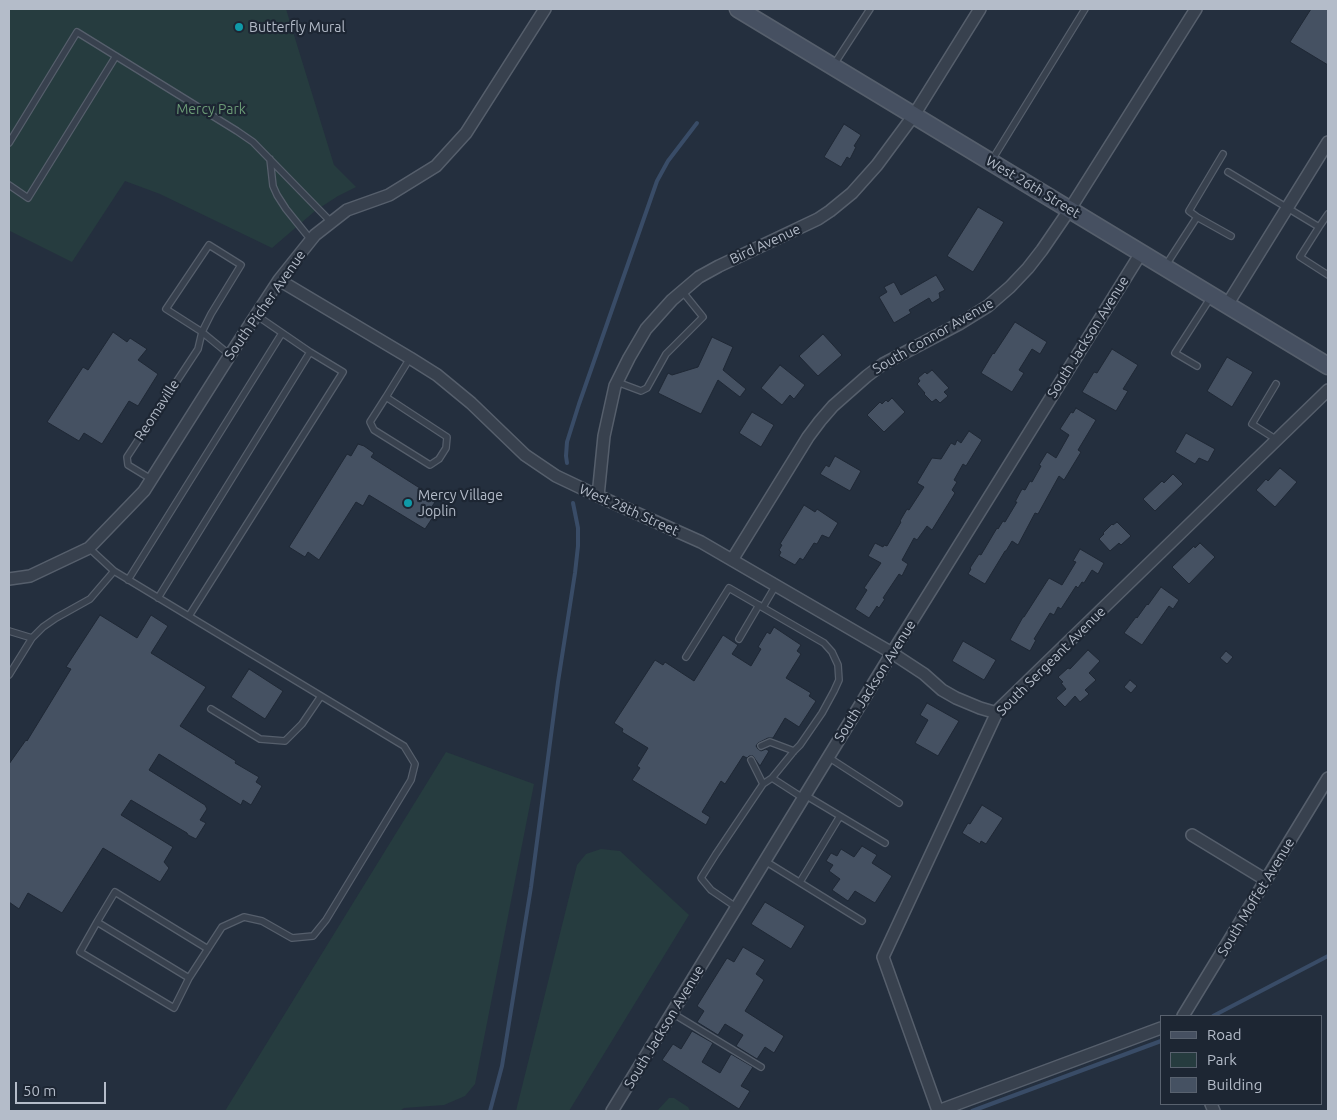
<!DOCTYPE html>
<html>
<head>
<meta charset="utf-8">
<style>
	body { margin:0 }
	#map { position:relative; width:1337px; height:1120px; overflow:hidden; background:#242f3e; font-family:Ubuntu,sans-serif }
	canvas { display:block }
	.frame { position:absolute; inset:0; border:10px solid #b4bcc9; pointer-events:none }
	.legend { position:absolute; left:1160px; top:1015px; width:162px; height:90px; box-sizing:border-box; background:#1d2633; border:1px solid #59626f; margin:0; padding:6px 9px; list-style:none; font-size:15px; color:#b4bcc9 }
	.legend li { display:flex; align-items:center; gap:10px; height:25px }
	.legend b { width:25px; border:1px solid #59626f }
	.scale { position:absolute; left:15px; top:1082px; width:91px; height:22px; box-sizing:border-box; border:2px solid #b4bcc9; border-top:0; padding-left:6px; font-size:15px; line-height:18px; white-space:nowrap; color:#b4bcc9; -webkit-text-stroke:4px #1d2633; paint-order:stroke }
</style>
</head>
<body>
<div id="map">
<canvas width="1337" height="1120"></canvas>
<div class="frame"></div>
<ul class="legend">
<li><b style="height:6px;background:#465061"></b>Road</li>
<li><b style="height:14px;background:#263c3f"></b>Park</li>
<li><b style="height:14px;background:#455162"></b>Building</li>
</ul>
<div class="scale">50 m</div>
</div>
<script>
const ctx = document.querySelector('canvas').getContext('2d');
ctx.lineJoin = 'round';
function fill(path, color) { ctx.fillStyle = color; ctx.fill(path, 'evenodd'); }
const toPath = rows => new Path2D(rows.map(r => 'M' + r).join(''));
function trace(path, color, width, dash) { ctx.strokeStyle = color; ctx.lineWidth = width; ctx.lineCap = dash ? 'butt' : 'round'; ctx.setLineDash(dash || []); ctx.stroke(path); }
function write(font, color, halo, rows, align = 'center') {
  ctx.font = font + ' Ubuntu,sans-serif'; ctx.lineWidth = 4.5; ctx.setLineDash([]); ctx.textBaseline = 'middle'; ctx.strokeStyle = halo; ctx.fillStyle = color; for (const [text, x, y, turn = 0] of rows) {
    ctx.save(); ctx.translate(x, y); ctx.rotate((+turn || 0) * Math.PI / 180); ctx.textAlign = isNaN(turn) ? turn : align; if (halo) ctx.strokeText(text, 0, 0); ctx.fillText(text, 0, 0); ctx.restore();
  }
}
fill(toPath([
	[9,9,286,9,334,165,356,187,338,196,315,211,272,248,160,194,125,181,72,262,10,231,9,231],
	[446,752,534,784,475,1084,465,1096,444,1105,404,1108,400,1111,225,1111],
	[601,849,620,851,689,915,569,1111,516,1111,577,865,586,854],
	[669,1098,674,1098,688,1107,690,1111,657,1111]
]), '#263c3f');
trace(toPath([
	[567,463,566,456,567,442,579,404,657,181,668,161,697,123],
	[1213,1016,1328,956],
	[490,1111,502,1066,531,887,558,682,575,573,578,546,578,528,573,503],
	[972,1111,1161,1041]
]), '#394c67', 4);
const building = toPath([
	[1311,9,1328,9,1328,65,1290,42,1311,9],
	[844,124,861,135,854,146,856,147,850,159,847,157,841,167,824,157,844,124],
	[978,207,1004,222,973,272,947,256,978,207],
	[936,275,945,290,939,293,940,298,932,303,929,298,909,310,911,313,894,323,879,297,887,292,884,287,894,282,901,295,936,275],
	[1015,322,1047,342,1040,354,1032,349,1019,370,1024,373,1012,392,981,373,993,353,994,354,1015,322],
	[113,332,127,342,130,338,147,349,138,360,158,374,138,406,129,401,102,444,84,433,79,441,47,422,83,367,88,370,113,332],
	[823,334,842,355,818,376,799,356,823,334],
	[712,337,733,347,723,370,746,389,740,397,718,380,701,414,658,393,668,373,672,375,698,367,712,337],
	[1112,349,1138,365,1123,389,1128,391,1116,411,1082,392,1094,372,1097,373,1112,349],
	[1227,357,1253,372,1232,407,1207,391,1227,357],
	[780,365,805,385,794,399,790,395,782,405,761,388,780,365],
	[932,370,949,388,944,392,948,396,940,403,936,399,932,402,924,394,925,393,917,384,920,381,918,378,925,372,927,374,932,370],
	[892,398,905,412,884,432,867,415,880,402,882,404,886,400,888,402,892,398],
	[1076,408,1096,420,1078,450,1081,452,1064,480,1059,476,1038,514,1035,513,1018,545,1012,541,1006,551,1005,551,985,584,968,574,971,569,970,568,979,554,981,555,997,528,998,529,1003,521,1005,522,1017,502,1015,502,1022,489,1025,490,1030,481,1032,482,1041,466,1039,465,1047,452,1056,458,1069,435,1060,429,1071,412,1073,413,1076,408],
	[752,412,774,425,761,447,739,433,752,412],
	[969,431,982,440,966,466,963,464,954,480,957,482,952,490,955,493,932,530,927,526,917,540,914,538,902,560,908,564,902,576,899,574,883,598,885,599,879,608,877,606,869,618,855,609,867,590,864,588,881,563,868,556,875,543,883,547,884,545,887,546,901,522,900,521,907,509,909,510,924,487,917,483,932,458,941,459,951,443,955,445,957,440,961,443,969,431],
	[1186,433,1215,449,1208,462,1199,458,1195,464,1175,452,1186,433],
	[358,444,364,446,374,453,371,457,437,499,429,511,435,514,425,529,369,495,363,506,356,502,319,560,308,552,305,557,289,547,347,454,351,456,358,444],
	[835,456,861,471,850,491,820,474,826,465,829,467,835,456],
	[1280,468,1297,482,1275,507,1256,490,1266,479,1268,481,1280,468],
	[1173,474,1183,484,1155,511,1143,499,1162,481,1164,483,1173,474],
	[804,505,815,512,817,509,838,523,829,538,822,535,817,544,814,543,803,560,800,558,795,565,779,556,781,552,779,550,782,545,780,544,804,505],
	[1117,522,1131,536,1121,545,1119,543,1110,551,1099,539,1104,534,1103,533,1112,524,1113,525,1117,522],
	[1200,543,1215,557,1189,584,1172,567,1194,546,1195,548,1200,543],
	[1080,549,1104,563,1098,574,1092,570,1084,583,1082,582,1078,588,1076,586,1061,609,1058,607,1054,615,1050,613,1034,639,1036,640,1030,651,1010,640,1023,617,1024,617,1049,578,1062,585,1076,562,1073,561,1080,549],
	[1161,587,1179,600,1173,609,1169,606,1142,645,1124,633,1136,617,1137,618,1147,604,1148,605,1161,587],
	[100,615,137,638,151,615,168,626,151,653,206,687,180,726,236,761,235,763,259,777,256,782,262,786,251,805,243,800,241,805,159,754,149,770,205,805,207,809,200,820,206,823,196,839,188,835,187,833,131,800,121,815,173,847,164,862,169,868,160,882,103,848,62,913,28,893,19,909,9,902,9,764,26,740,27,741,71,669,66,667,100,615],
	[774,627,801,645,797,651,801,654,786,678,811,693,809,696,816,701,799,727,785,718,773,738,768,738,758,743,756,746,758,749,761,751,766,749,769,751,760,766,753,756,749,756,747,758,743,756,725,784,721,781,702,812,710,817,706,825,632,780,640,768,637,766,648,748,622,732,623,729,614,723,655,660,663,665,665,662,694,681,723,635,738,645,732,654,751,666,761,649,758,647,767,632,770,634,774,627],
	[963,641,996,660,984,680,952,661,963,641],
	[1088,650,1100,661,1089,673,1096,680,1085,690,1089,694,1080,702,1075,696,1065,707,1056,698,1066,689,1061,683,1063,682,1058,677,1068,668,1070,669,1088,650],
	[1226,651,1233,657,1227,664,1220,658,1226,651],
	[249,669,283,691,265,719,231,697,249,669],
	[1130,680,1137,686,1131,693,1124,687,1130,680],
	[927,703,959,721,938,756,915,743,928,720,920,715,927,703],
	[982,805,1003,818,986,844,981,841,980,844,962,833,968,823,970,824,982,805],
	[862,846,877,855,872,863,892,876,875,903,855,891,848,901,832,890,840,879,829,871,833,865,826,861,831,853,837,856,841,849,854,857,862,846],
	[765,902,805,926,791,949,751,924,765,902],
	[743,947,765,960,756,974,764,980,745,1011,784,1036,774,1053,765,1047,757,1059,736,1046,743,1035,725,1024,718,1035,697,1022,704,1011,697,1006,727,958,734,962,743,947],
	[692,1031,713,1043,702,1062,720,1073,731,1054,753,1067,741,1086,750,1091,739,1109,662,1060,673,1044,681,1049,692,1031]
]);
fill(building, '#455162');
trace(building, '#1f2835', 1);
const lane = toPath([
	[833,66,870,9],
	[9,143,77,32,237,131,253,142,331,222],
	[270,159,273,186,277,195,286,209,311,240],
	[992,160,1085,9],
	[1228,172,1319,227,1328,214],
	[9,185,28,198,116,56],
	[1197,217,1189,211,1223,154],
	[1319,227,1300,257,1328,275],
	[1166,265,1197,217,1231,236],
	[1197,366,1175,353,1211,297],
	[617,382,641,391,647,388,666,354,703,317,682,291],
	[1276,384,1252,424,1277,440],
	[386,397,447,437,446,448,439,459,430,465,374,430,370,422,386,397],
	[386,397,410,358],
	[151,479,128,465,127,457,198,349,202,332,211,314,241,265,209,245,166,309,202,332,230,355],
	[128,580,282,333],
	[158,598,310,352],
	[763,607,776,585],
	[189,616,343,372,310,352,256,315],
	[9,631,32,638],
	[739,639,759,605],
	[686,657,729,588,824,643,832,652,838,665,839,680,834,691,822,713,800,745,794,751,772,778,763,784,716,854,701,878,711,890,736,907],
	[9,675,32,638,43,627,56,618,90,599,114,571,89,548],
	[211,709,260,739,285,741,302,724,321,696],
	[761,746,770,742,794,751],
	[828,757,899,803],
	[751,760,763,784],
	[772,778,803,798],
	[840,816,885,843],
	[765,861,862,921],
	[800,882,840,816,805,795],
	[97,922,80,952,174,1008,189,978,222,927,244,917,262,921,292,938,313,936,326,920,411,780,415,764,404,746,114,571],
	[189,978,97,922,115,892,208,949],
	[672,1013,761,1067]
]);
const street = toPath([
	[279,280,410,358,437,375,471,403,525,455,556,476,598,496,701,542,892,653,924,674,942,690,956,698,980,708,997,713],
	[1227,305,1328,142],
	[598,496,604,436,615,386,629,358,646,329,672,300,699,277,719,266,818,219,830,211,852,193,877,165,914,115,980,9],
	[732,560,808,437,820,421,833,406,867,376,883,364,959,324,988,306,1010,287,1028,268,1042,250,1070,209,1196,9],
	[9,579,30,576,89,548,144,491,230,355,279,280,315,235,347,210,389,195,436,166,466,133,545,9],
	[1192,835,1266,880],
	[1183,1016,1328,778],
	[1211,1104,1214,1111],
	[612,1111,892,653,1141,253],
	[938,1111,883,957,998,710,1328,390],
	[938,1111,1161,1028]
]);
const secondary = toPath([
	[738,9,1328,366]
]);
trace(lane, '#565f6c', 8);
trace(street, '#565f6c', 14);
trace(secondary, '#565f6c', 19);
trace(lane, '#38414e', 5.5);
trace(street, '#38414e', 11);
trace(secondary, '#465061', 16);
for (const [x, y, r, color] of [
	[239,27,5,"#0f9aa8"],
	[408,503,5,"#0f9aa8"]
]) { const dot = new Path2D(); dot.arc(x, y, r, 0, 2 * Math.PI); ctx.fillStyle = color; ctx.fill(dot); trace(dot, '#1d2633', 2); }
write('14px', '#b4bcc9', '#1d2633', [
	["Butterfly Mural",249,27],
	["Mercy Village",418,495],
	["Joplin",418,511]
], 'left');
write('14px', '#6b9a76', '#1d2633', [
	["Mercy Park",211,109]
]);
write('14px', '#b4bcc9', '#1d2633', [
	["West 26th Street",1033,187,31],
	["Bird Avenue",765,244,-25],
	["South Picher Avenue",265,305,-55],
	["South Connor Avenue",933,336,-30],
	["South Jackson Avenue",1088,337,-58],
	["Reomaville",157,410,-57],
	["West 28th Street",629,510,24],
	["South Sergeant Avenue",1051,661,-45],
	["South Jackson Avenue",875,681,-58],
	["South Moffet Avenue",1256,897,-59],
	["South Jackson Avenue",664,1027,-59]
]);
</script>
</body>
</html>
